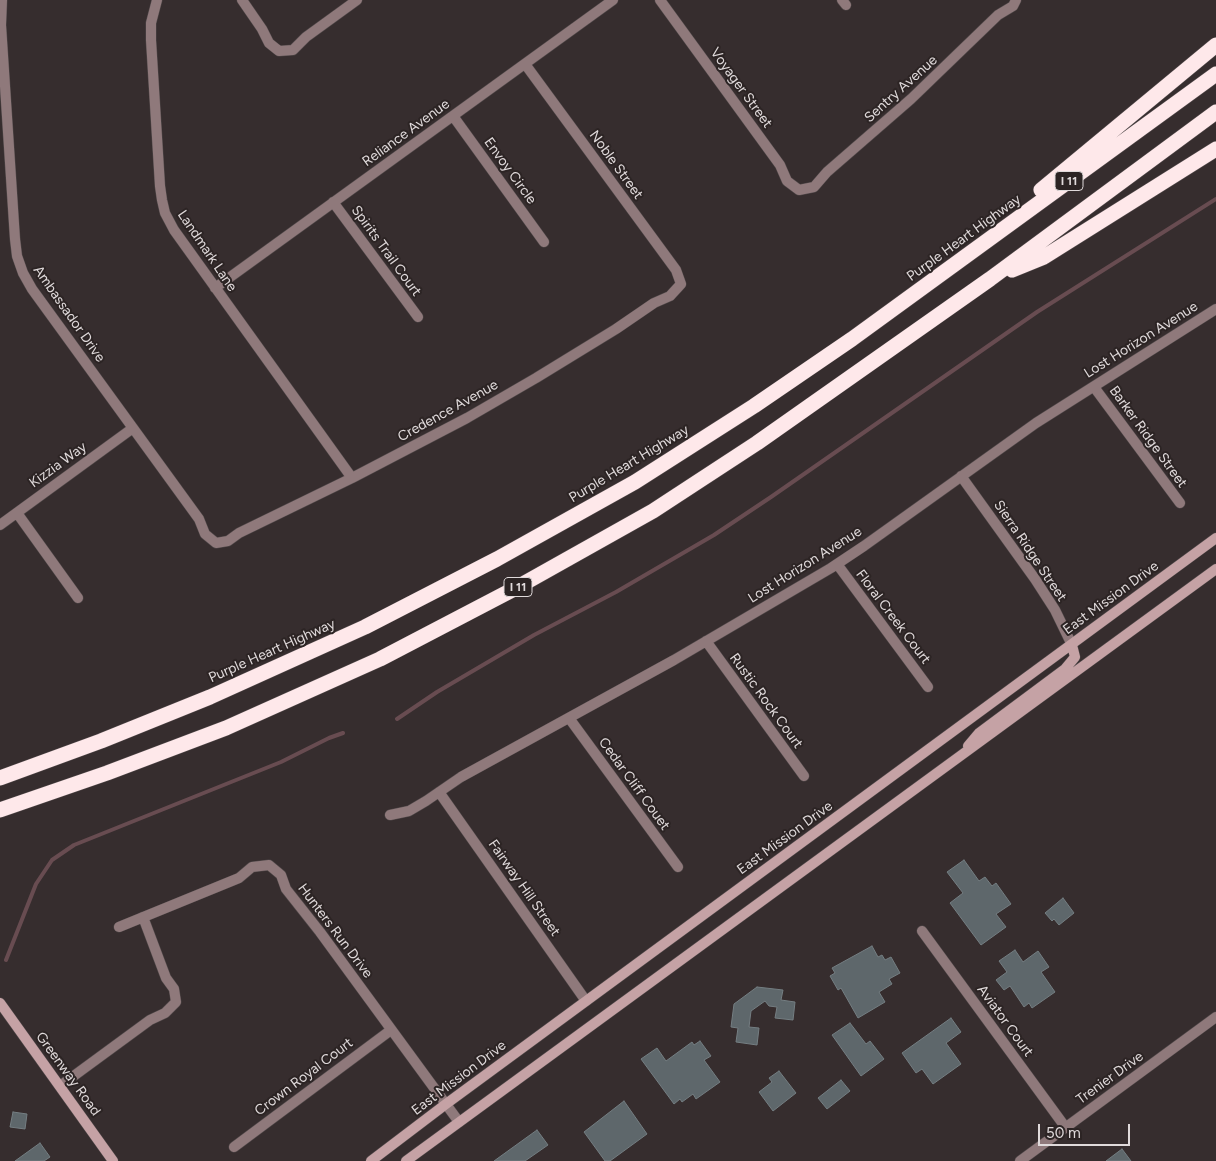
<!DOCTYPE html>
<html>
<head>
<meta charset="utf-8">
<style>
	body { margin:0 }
	#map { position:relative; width:1216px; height:1161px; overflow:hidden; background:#362d2e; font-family:Figtree,sans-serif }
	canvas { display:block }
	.scale { position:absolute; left:1038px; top:1124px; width:92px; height:22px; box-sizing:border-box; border:2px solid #e0dadb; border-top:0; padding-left:6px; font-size:15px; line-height:18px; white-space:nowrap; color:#e0dadb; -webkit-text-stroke:4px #2c2424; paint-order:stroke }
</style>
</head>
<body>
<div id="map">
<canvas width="1216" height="1161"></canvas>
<div class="scale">50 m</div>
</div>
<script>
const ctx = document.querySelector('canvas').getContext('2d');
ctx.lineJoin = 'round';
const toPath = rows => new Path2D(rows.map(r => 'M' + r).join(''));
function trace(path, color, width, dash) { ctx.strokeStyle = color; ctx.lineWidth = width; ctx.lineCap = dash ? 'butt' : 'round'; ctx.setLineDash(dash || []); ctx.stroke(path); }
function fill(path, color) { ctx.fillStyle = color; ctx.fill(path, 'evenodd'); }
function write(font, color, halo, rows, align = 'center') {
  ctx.font = font + ' Figtree,sans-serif'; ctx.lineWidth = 4; ctx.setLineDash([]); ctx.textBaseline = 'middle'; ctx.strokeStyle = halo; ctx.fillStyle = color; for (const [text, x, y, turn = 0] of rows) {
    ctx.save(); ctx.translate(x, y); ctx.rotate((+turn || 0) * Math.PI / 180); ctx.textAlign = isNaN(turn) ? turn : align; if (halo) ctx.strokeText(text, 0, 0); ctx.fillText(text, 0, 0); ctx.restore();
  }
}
trace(toPath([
	[397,719,437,692,534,635,616,592,714,535,771,497,1037,312,1216,199],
	[6,960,36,884,52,860,74,845,281,762,329,738,343,733]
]), '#684c51', 4);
const building = toPath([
	[964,860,979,881,985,877,992,886,996,883,1011,904,996,914,1006,927,981,945,950,903,963,893,947,872,964,860],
	[1063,898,1074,913,1059,925,1054,919,1052,921,1045,913,1063,898],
	[872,946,878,957,882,955,885,960,891,957,900,973,889,979,892,984,879,992,885,1002,858,1018,841,988,838,990,830,976,835,973,832,968,872,946],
	[1015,950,1023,962,1038,951,1049,967,1041,972,1055,992,1032,1008,1029,1003,1024,1007,1010,986,1004,990,996,980,1007,972,999,961,1015,950],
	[757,987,783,990,781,1000,795,1002,793,1020,775,1018,777,1007,769,1006,765,1001,751,1011,749,1027,759,1028,757,1045,736,1042,738,1028,731,1027,734,1004,757,987],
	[951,1018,961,1032,946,1043,961,1064,933,1084,922,1069,916,1073,902,1053,951,1018],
	[850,1023,866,1044,870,1041,884,1059,861,1076,832,1035,850,1023],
	[700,1041,711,1056,704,1060,720,1082,696,1099,693,1094,682,1102,680,1099,674,1104,641,1059,657,1048,666,1061,692,1042,694,1045,700,1041],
	[779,1071,796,1093,773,1111,759,1092,772,1082,769,1078,779,1071],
	[841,1080,850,1091,827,1109,818,1098,841,1080],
	[624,1101,647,1134,610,1161,605,1161,584,1132,624,1101],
	[13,1112,27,1114,25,1129,10,1127,13,1112],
	[537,1130,548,1145,525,1161,494,1161,537,1130],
	[40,1143,50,1157,44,1161,15,1161,40,1143],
	[1122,1149,1131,1161,1106,1161,1122,1149]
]);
fill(building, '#5e676b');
trace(building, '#747e82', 1);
const street = toPath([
	[2,0,1,25,15,239,17,256,23,273,32,289,199,519,205,534,216,543,228,541,239,533,352,478,467,418,536,378,616,329,654,303,670,296,681,284,676,270,525,64],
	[157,0,151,23,151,40,160,186,162,200,165,213,174,230,352,478],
	[242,0,262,29,269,43,279,51,293,50,306,37,357,0],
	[660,0,780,165,787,181,799,190,814,187,827,172,911,99,998,15,1013,6,1016,0],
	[842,0,846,5],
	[453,116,544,242],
	[333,202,418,317],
	[215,288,613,0],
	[1094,387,1180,503],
	[961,476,1035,579,1055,610,1072,645],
	[17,513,78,598],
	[0,525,133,428],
	[837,564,928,687],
	[706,641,804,776],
	[569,718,678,867],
	[439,792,586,1001],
	[390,815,409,811,426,801,461,777,674,660,831,568,864,546,1036,423,1216,309],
	[119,927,239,878,252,867,269,865,281,875,286,889,320,932,459,1122],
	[922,931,1066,1128],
	[60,1086,150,1020,165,1013,176,1002,174,989,166,978,143,917],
	[234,1147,391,1030],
	[1020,1161,1216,1017]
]);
const secondary = toPath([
	[968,746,979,733,1065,669,1075,657,1072,645],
	[0,1003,113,1161],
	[371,1161,446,1104,1216,538],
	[406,1161,1216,569]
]);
const highway = toPath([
	[1041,190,1216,45],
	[1012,270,1044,257,1216,149],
	[0,778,101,741,210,697,365,627,497,559,635,482,754,406,852,339,1216,74],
	[0,810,107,773,226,728,380,659,514,589,653,511,757,443,990,279,1216,112]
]);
trace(street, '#51494a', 11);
trace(secondary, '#51494a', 11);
trace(highway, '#51494a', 16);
trace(street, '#8f797b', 10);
trace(secondary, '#c5a2a5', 10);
trace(highway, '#fee8ea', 15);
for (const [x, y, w] of [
	[1069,181,28],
	[518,587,28]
]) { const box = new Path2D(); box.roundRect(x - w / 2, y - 9.5, w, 19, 4); ctx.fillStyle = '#2c2424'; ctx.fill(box); trace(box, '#e0dadb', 1); }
write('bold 12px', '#e0dadb', null, [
	["I 11",1069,181],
	["I 11",518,587]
]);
write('14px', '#e0dadb', '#2c2424', [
	["Voyager Street",741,88,54],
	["Sentry Avenue",901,89,-42],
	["Reliance Avenue",406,133,-36],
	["Noble Street",616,165,54],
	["Envoy Circle",510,171,54],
	["Purple Heart Highway",964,238,-36],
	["Landmark Lane",207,251,56],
	["Spirits Trail Court",386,251,54],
	["Ambassador Drive",69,314,55],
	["Lost Horizon Avenue",1141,340,-32],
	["Credence Avenue",448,411,-29],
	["Barker Ridge Street",1148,437,54],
	["Purple Heart Highway",629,464,-31],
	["Kizzia Way",58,465,-36],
	["Sierra Ridge Street",1030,551,56],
	["Lost Horizon Avenue",805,565,-32],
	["East Mission Drive",1111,598,-36],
	["Floral Creek Court",893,617,53],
	["Purple Heart Highway",272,651,-24],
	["Rustic Rock Court",766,701,54],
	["Cedar Cliff Couet",634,784,54],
	["East Mission Drive",785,838,-36],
	["Fairway Hill Street",524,888,55],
	["Hunters Run Drive",335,931,53],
	["Aviator Court",1005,1021,54],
	["Greenway Road",68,1074,54],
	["Crown Royal Court",304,1077,-37],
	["East Mission Drive",459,1078,-37],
	["Trenier Drive",1110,1078,-36]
]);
</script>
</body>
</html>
